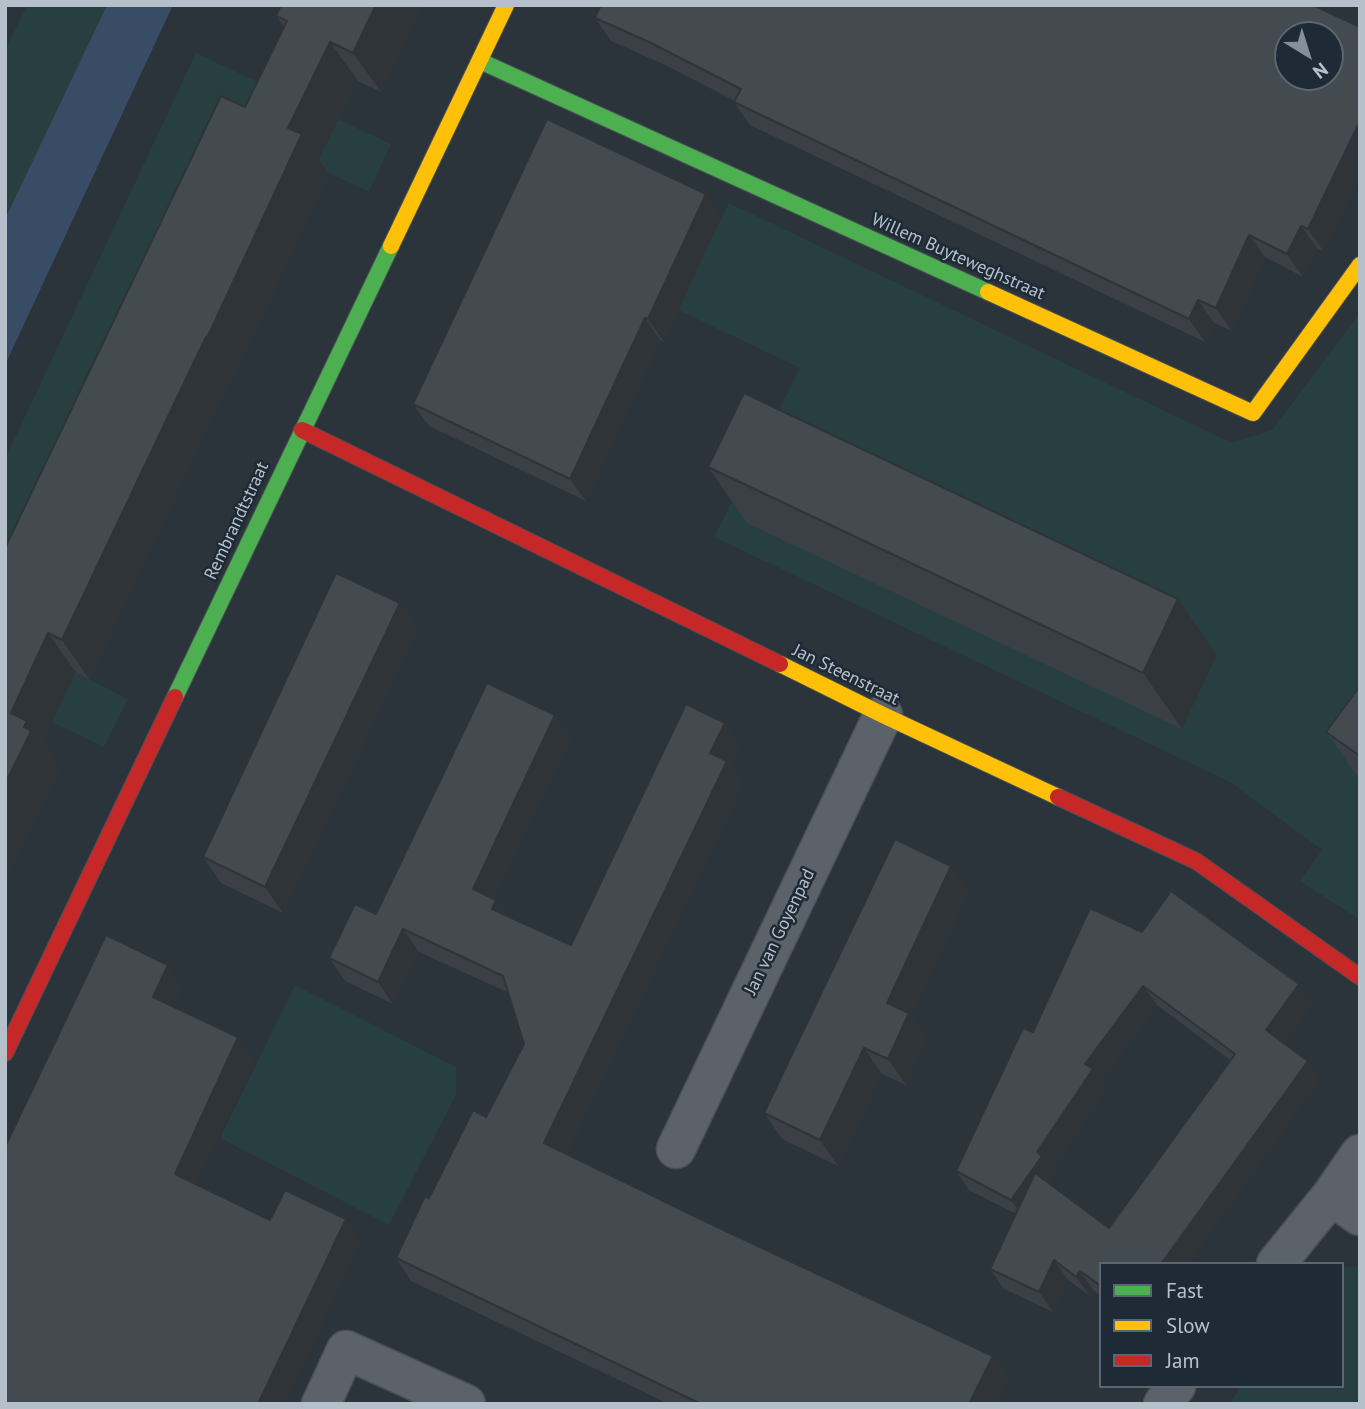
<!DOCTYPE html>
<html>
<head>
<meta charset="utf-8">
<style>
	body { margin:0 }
	#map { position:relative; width:1365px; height:1409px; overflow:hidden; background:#2b333b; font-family:"PT Sans",sans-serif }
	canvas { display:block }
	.frame { position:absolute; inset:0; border:7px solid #b6c0cb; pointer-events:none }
	.legend { position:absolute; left:1099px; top:1262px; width:245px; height:126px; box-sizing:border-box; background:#1e2a36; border:2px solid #5b6672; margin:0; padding:9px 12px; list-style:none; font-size:21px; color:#b6c0cb }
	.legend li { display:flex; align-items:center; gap:14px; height:35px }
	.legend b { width:35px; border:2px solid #5b6672 }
	.north { position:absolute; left:1274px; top:21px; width:70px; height:70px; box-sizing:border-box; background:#1e2a36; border:2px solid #5b6672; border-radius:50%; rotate:142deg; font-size:19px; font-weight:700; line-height:28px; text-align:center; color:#b6c0cb }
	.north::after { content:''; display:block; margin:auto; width:24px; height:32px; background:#858f99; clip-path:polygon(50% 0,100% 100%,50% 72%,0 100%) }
</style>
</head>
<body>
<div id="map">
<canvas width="1365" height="1409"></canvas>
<div class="frame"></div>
<ul class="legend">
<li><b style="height:9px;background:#4caf50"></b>Fast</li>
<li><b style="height:9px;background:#ffc107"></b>Slow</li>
<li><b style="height:9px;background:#c62828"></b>Jam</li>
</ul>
<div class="north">N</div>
</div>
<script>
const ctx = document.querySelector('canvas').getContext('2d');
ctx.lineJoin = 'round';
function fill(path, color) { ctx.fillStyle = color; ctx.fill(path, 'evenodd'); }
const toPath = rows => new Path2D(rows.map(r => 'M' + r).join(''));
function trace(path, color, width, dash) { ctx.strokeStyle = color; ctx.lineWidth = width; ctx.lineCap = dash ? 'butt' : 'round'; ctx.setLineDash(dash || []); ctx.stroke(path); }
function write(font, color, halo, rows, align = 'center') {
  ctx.font = font + ' "PT Sans",sans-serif'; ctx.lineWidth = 5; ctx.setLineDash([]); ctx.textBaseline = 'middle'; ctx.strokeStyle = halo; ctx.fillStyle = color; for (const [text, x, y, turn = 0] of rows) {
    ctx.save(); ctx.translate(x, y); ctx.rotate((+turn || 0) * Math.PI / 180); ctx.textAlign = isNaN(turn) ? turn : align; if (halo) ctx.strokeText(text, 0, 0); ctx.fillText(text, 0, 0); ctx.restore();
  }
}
fill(toPath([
	[27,5,107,5,5,219,5,51],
	[196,53,391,144,369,192,329,173,89,679,128,699,104,747,5,700,5,459],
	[729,203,1232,443,1272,430,1360,313,1360,920,1300,881,1322,850,1232,783,714,537,800,368,676,309],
	[295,985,456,1067,456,1095,389,1225,220,1138],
	[1360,1266,1360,1404,1229,1404,1242,1386,1342,1386,1342,1268]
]), '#283f41');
fill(toPath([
	[107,5,173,5,5,365,5,219]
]), '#384d65');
const street = toPath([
	[676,1149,883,715],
	[1331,1196,1360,1216],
	[1276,1264,1331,1196,1360,1154],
	[321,1404,346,1350,466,1404],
	[1163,1404,1176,1386]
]);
const fast = toPath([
	[480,61,988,292],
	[175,697,391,246]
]);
const slow = toPath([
	[391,246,506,5],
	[988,292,1253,413,1360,265],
	[780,664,883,715,1058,797]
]);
const jam = toPath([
	[302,430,780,664],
	[1058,797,1196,861,1360,977],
	[5,1053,175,697]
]);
trace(street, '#494f55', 41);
trace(fast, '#494f55', 18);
trace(slow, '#494f55', 18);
trace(jam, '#494f55', 18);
trace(street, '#5c6269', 38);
trace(fast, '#4caf50', 16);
trace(slow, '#ffc107', 16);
trace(jam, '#c62828', 16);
fill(toPath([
	[281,5,422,5,381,92,358,81,319,159,329,173,234,377,233,376,209,426,89,679,76,672,43,742,55,760,53,762,59,770,5,880,5,548,245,107,284,27,276,16],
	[1313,5,1324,252,1317,248,1303,277,1265,257,1232,331,1214,323,1205,342,750,125,734,102,735,101,665,65,611,41,595,18],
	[722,216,664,342,660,340,586,501,429,426,413,404],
	[708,467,1178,599,1217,655,1182,729,747,523],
	[400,603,418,629,283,913,221,883,203,857],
	[1360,686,1360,780,1326,732],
	[555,715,571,738,494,899,496,900,507,916,571,945,725,723,740,745,731,766,743,784,566,1154,715,1226,993,1356,1008,1378,996,1404,669,1404,411,1281,396,1258,429,1198,486,1117,524,1044,509,993,419,952,393,1004,345,981,329,958,376,914],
	[969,891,911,1016,927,1039,906,1085,882,1074,838,1166,782,1139,764,1113],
	[1142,932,1313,1004,1284,1043,1321,1080,1101,1264,1101,1295,1094,1291,1090,1296,1068,1280,1053,1312,1004,1289,990,1269,1016,1214,969,1190,956,1171,1033,1032],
	[1157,1005,1230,1060,1109,1228,1049,1184,1055,1175,1052,1170,1107,1089,1101,1081]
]), '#3a4045');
fill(toPath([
	[376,5,422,5,381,92,353,53],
	[330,42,358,81,319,159,329,173,234,377,207,338,288,128],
	[1360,121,1360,178,1324,252,1308,229],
	[706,194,722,216,664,342,648,319],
	[1301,226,1317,248,1303,277,1287,254],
	[1249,235,1265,257,1232,331,1216,308],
	[1198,300,1214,323,1205,342,1189,319],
	[645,318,660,340,586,501,570,479],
	[206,337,233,376,89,679,62,640],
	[1178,599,1217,655,1182,729,1143,673],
	[400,603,418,629,283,913,265,887],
	[48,633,76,672,43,742,55,760,53,762,59,770,5,880,5,784,11,713],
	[555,715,571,738,488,912,473,889],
	[725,723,740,745,731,766,743,784,560,1166,544,1143,710,753],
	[951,866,969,891,911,1016,927,1039,906,1085,888,1059,887,1003],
	[496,900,512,923,492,909],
	[403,929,419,952,393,1004,378,982],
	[168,965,184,988,169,1021,153,997],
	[1299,984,1313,1004,1279,1050,1266,1030],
	[1143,986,1157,1005,1101,1081,1107,1089,1052,1170,1055,1175,1025,1219,1011,1200,1085,1064],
	[238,1037,255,1060,191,1198,175,1174],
	[864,1048,882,1074,838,1166,820,1140],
	[1308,1061,1321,1080,1189,1264,1161,1264],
	[346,1219,362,1242,285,1404,258,1404],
	[1054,1260,1068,1280,1053,1312,1039,1292],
	[1080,1271,1094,1291,1090,1296,1076,1277],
	[993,1356,1008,1378,996,1404,969,1404]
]), '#2f3438');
const building = toPath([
	[281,5,376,5,353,53,330,42,288,128,302,134,207,338,206,337,182,387,62,640,48,633,11,713,27,721,24,727,31,731,5,784,5,548,221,96,245,107,287,21,276,16,281,5],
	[601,5,1313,5,1360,27,1360,121,1308,229,1301,226,1287,254,1249,235,1216,308,1198,300,1189,319,734,102,741,89,649,42,595,18,601,5],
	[1288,35,1330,35,1330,77,1288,77,1288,35],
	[547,119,706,194,648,319,645,318,570,479,413,404,547,119],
	[744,393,1178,599,1143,673,708,467,744,393],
	[336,573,400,603,265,887,203,857,336,573],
	[487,683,555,715,473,889,496,900,492,909,571,945,686,704,725,723,710,753,727,761,544,1143,715,1226,993,1356,969,1404,701,1404,396,1258,425,1196,429,1198,473,1110,486,1117,524,1044,503,976,403,929,378,982,329,958,355,904,376,914,487,683],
	[1360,686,1360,756,1326,732,1360,686],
	[895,839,951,866,887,1003,909,1013,888,1059,864,1048,820,1140,764,1113,895,839],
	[1171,891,1299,984,1266,1030,1308,1061,1161,1264,1101,1264,1101,1286,1080,1271,1076,1277,1054,1260,1039,1292,990,1269,1035,1173,1109,1228,1235,1054,1143,986,1085,1064,1093,1069,1037,1152,1042,1156,1011,1200,956,1171,1023,1028,1033,1032,1090,908,1142,932,1171,891],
	[106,935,168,965,153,997,238,1037,175,1174,270,1220,285,1190,346,1219,258,1404,5,1404,5,1147,106,935]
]);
fill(building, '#434a50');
trace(building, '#2f3438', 2);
write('18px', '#b6c0cb', '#1e2a36', [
	["Willem Buyteweghstraat",958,257,24],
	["Rembrandtstraat",237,521,-65],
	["Jan Steenstraat",846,675,26],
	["Jan van Goyenpad",780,932,-64]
]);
</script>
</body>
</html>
